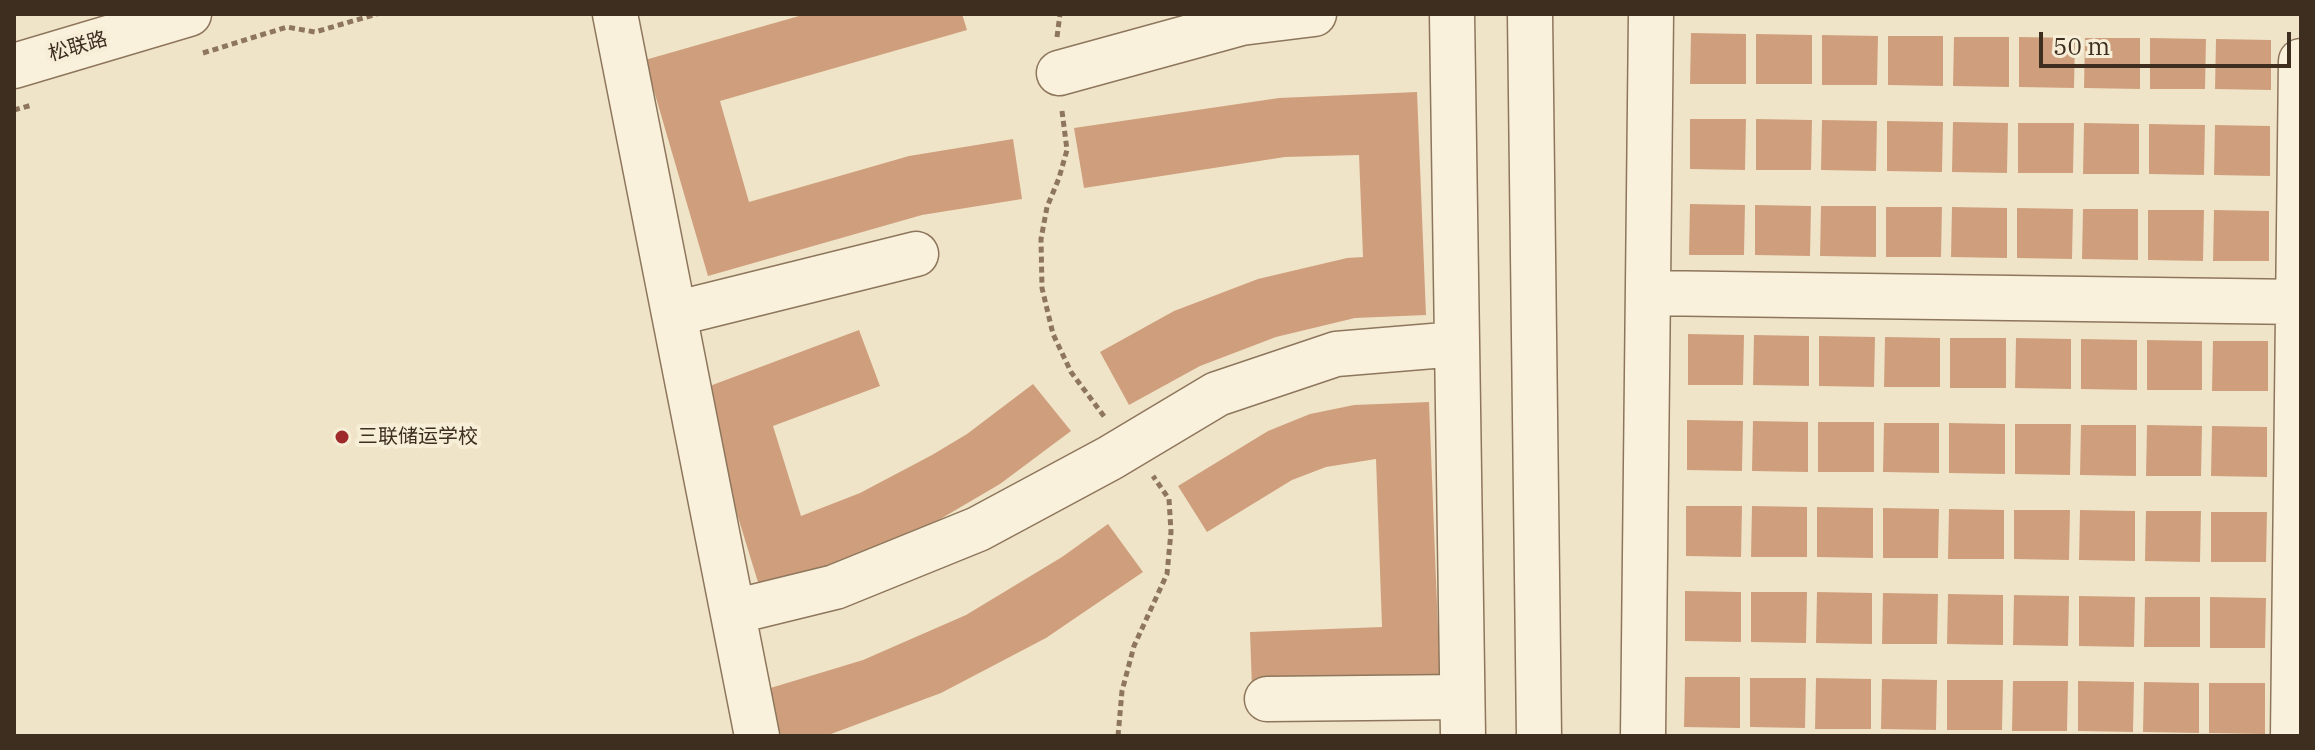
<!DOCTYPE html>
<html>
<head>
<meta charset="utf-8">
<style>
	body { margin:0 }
	#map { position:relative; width:2315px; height:750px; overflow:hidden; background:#f0e4c8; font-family:"IBM Plex Serif",serif }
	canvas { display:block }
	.frame { position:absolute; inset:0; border:16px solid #3d2e20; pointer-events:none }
	.scale { position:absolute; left:2039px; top:32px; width:252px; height:36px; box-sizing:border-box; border:4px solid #3d2e20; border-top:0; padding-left:10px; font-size:24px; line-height:28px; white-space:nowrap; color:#3d2e20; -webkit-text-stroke:6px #f7eed8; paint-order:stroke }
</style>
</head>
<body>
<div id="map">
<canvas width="2315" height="750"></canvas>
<div class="frame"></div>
<div class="scale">50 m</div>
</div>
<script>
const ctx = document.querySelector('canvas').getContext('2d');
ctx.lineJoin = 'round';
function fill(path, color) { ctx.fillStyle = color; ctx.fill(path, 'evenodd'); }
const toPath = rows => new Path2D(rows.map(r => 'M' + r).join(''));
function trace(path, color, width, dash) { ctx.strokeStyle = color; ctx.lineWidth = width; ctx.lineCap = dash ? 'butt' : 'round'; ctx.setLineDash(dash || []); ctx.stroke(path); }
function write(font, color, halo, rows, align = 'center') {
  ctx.font = font + ' "IBM Plex Serif","Noto Sans SC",serif'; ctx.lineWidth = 8; ctx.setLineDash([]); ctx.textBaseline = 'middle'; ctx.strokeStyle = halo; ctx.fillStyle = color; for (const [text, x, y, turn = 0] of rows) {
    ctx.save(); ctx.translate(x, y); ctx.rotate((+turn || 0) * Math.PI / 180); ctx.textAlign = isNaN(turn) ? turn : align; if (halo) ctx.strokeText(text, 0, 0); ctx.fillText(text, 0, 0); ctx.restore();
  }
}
fill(toPath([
	[806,14,962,14,967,30,720,101,749,202,909,156,1013,139,1022,199,922,215,708,276,645,60],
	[1691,33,1746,34,1746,84,1690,84],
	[1756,34,1812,35,1812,84,1756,84],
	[1822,35,1878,36,1877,85,1822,85],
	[1888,36,1943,36,1943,86,1888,85],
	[1954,37,2009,37,2009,87,1953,86],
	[2019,37,2075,38,2074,88,2019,87],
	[2085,38,2140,38,2140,89,2084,88],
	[2150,38,2206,39,2205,89,2150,89],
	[2216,39,2271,40,2271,90,2215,89],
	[1417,92,1426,315,1355,318,1276,337,1200,366,1129,405,1100,352,1174,311,1258,279,1347,258,1363,257,1359,155,1285,157,1084,188,1074,128,1279,98],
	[1690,119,1746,119,1745,170,1690,169],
	[1756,119,1812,120,1811,170,1756,170],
	[1822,120,1877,121,1876,171,1821,170],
	[1887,121,1943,122,1942,172,1887,171],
	[1953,122,2008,123,2007,173,1952,172],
	[2018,123,2074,123,2073,173,2018,173],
	[2084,123,2139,124,2139,174,2083,174],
	[2149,124,2205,125,2204,175,2149,174],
	[2215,125,2270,126,2270,176,2214,175],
	[1690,204,1745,205,1744,255,1689,255],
	[1755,205,1811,206,1810,256,1755,255],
	[1821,206,1876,206,1876,257,1820,256],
	[1886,207,1942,207,1941,257,1886,257],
	[1952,207,2007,208,2007,258,1951,257],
	[2017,208,2073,209,2072,259,2017,258],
	[2083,209,2138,209,2138,260,2082,259],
	[2148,210,2204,210,2203,261,2148,260],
	[2214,210,2269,211,2269,261,2213,261],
	[859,330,880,386,773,426,801,516,860,493,932,455,967,434,1033,384,1071,431,1000,484,925,528,885,548,761,592,699,390],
	[1688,334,1744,335,1743,385,1688,385],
	[1754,335,1809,336,1809,386,1753,385],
	[1819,336,1875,337,1874,387,1819,386],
	[1885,337,1940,338,1940,387,1884,387],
	[1950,338,2006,338,2006,388,1950,388],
	[2016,338,2071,339,2071,389,2015,388],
	[2081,339,2137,340,2137,390,2081,389],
	[2147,340,2202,341,2202,390,2147,390],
	[2213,341,2268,341,2268,391,2212,391],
	[1429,402,1440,681,1252,688,1250,632,1382,627,1376,459,1326,467,1292,480,1207,532,1178,486,1268,431,1310,414,1354,405],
	[1687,420,1743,421,1742,471,1687,470],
	[1753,421,1808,422,1808,472,1752,471],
	[1818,422,1874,422,1874,472,1818,472],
	[1884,423,1939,423,1939,473,1883,472],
	[1949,423,2005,424,2005,474,1949,473],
	[2015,424,2071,424,2070,475,2015,474],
	[2081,425,2136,425,2136,476,2080,475],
	[2147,425,2202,426,2201,476,2146,476],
	[2212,426,2267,427,2267,477,2211,476],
	[1686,506,1742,506,1741,557,1686,556],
	[1752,506,1807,507,1807,557,1751,557],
	[1817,507,1873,508,1873,558,1817,557],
	[1883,508,1939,509,1938,558,1883,558],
	[1949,509,2004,510,2004,559,1948,559],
	[2014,510,2070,510,2069,560,2014,559],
	[2080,510,2135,511,2135,561,2079,560],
	[2146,511,2201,511,2200,562,2145,561],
	[2211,512,2267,512,2266,562,2211,562],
	[1108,524,1143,572,1046,638,941,693,831,734,832,736,768,736,754,693,863,660,966,615,1062,557],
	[1685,591,1741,592,1741,642,1685,641],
	[1751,592,1807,592,1806,643,1751,642],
	[1817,592,1872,593,1872,644,1816,643],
	[1883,593,1938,594,1937,644,1882,644],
	[1948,594,2003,595,2003,645,1947,644],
	[2014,595,2069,596,2068,646,2013,645],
	[2079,596,2135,597,2134,647,2079,646],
	[2145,597,2200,597,2200,647,2144,647],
	[2210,597,2266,598,2265,648,2210,648],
	[1685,677,1740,677,1740,728,1684,727],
	[1750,678,1806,678,1805,728,1750,727],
	[1816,678,1871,679,1871,729,1815,729],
	[1882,679,1937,680,1936,730,1881,729],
	[1947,680,2003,680,2002,730,1947,730],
	[2013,681,2068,681,2067,731,2012,731],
	[2078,681,2134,682,2133,732,2078,731],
	[2144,682,2199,683,2199,733,2143,732],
	[2209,683,2265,683,2265,734,2209,733]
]), '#cf9f7d');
const minor = toPath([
	[615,14,757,736],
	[1452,14,1463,736],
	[1530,14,1539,736],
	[14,66,189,14],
	[1059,73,1241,23,1314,14],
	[1648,293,2301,302],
	[674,314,916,254],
	[733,612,835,587,978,529,1110,458,1217,394,1336,354,1457,344],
	[1267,699,1462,697],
	[1643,736,1651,14],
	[2293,736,2301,61]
]);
trace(minor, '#8d765c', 47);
trace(toPath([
	[1057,37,1060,14],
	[203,53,287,27,315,32,377,14],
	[14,110,32,105],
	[1062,111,1067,150,1059,178,1047,207,1041,239,1042,288,1053,334,1071,372,1106,419],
	[1118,736,1122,691,1134,646,1167,574,1171,532,1169,499,1153,476]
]), '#8d765c', 5, [6, 4]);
trace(minor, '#faf1dc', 44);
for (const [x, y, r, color] of [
	[342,437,8,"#9e2a2b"]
]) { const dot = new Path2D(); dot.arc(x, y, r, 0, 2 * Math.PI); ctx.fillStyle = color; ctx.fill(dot); trace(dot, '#f7eed8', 3); }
write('20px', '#3d2e20', '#f7eed8', [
	["松联路",78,47,-16]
]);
write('20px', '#3d2e20', '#f7eed8', [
	["三联储运学校",358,437]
], 'left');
</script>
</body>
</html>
